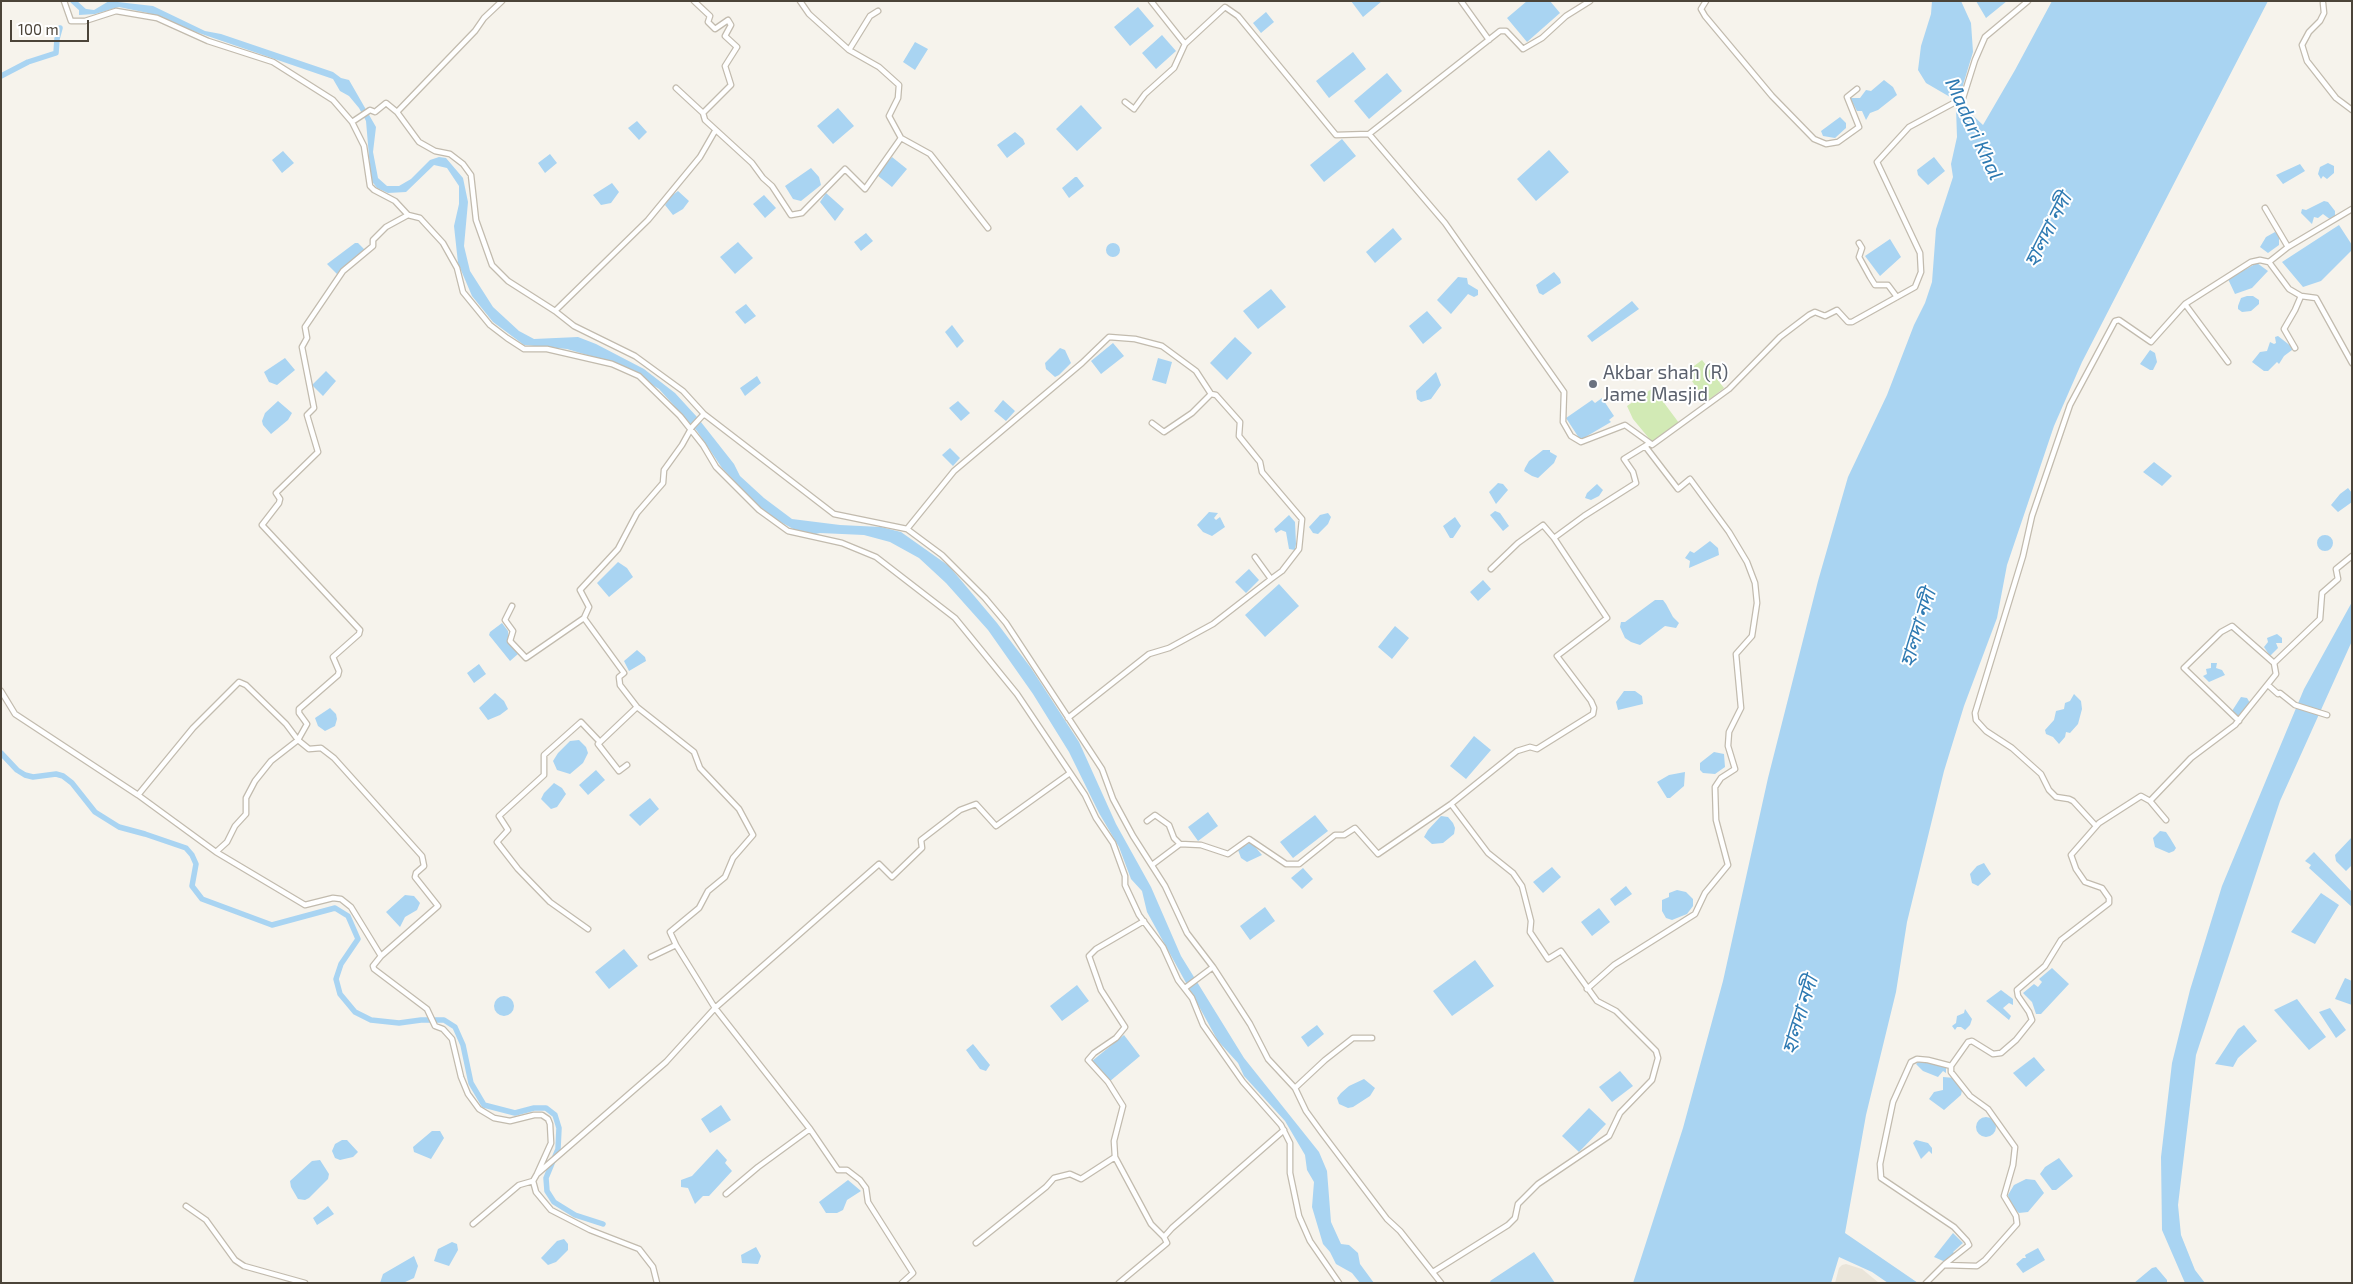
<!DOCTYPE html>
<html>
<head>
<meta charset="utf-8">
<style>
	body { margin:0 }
	#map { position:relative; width:2353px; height:1284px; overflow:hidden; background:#f6f3ec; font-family:"Exo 2",sans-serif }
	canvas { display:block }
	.frame { position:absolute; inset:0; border:2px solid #4b4439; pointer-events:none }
	.scale { position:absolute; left:10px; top:20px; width:79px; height:22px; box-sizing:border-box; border:2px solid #4b4439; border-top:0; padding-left:6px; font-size:15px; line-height:18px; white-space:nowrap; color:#4b4439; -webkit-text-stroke:4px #fff; paint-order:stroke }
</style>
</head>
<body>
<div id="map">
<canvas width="2353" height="1284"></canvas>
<div class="frame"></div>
<div class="scale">100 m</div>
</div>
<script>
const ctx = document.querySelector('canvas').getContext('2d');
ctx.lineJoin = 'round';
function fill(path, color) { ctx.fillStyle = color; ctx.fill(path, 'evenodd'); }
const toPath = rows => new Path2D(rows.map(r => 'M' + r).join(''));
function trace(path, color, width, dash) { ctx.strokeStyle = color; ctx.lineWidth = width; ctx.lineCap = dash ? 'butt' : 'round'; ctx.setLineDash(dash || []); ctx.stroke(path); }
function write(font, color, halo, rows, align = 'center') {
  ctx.font = font + ' "Exo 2","Noto Sans Bengali",sans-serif'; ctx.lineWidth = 4; ctx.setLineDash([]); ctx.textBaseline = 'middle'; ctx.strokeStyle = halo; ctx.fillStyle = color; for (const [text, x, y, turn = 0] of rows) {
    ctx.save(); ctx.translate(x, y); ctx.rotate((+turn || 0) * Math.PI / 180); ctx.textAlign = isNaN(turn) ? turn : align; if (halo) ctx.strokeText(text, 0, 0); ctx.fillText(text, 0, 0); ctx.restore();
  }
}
fill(toPath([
	[1846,1264,1862,1269,1879,1283,1835,1283,1839,1268,1842,1265]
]), '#eae5da');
fill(toPath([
	[1702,360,1724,388,1706,402,1686,372],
	[1653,388,1679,423,1652,442,1633,419,1627,406]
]), '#d2eab5');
fill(toPath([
	[109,1,153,6,205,31,221,34,333,72,341,78,349,80,376,127,373,152,378,178,387,186,399,186,411,179,430,160,439,157,446,158,463,178,468,202,464,246,470,271,493,307,519,331,534,339,578,337,596,344,644,369,675,393,697,417,734,464,740,476,764,498,792,519,840,525,881,527,901,532,949,566,997,623,1031,668,1079,742,1116,824,1151,887,1181,956,1244,1058,1319,1152,1327,1171,1331,1222,1341,1244,1349,1245,1358,1253,1360,1264,1374,1283,1360,1283,1352,1273,1336,1264,1330,1252,1323,1244,1312,1207,1314,1182,1307,1170,1305,1155,1285,1121,1244,1076,1238,1063,1218,1041,1147,912,1142,891,1131,879,1119,847,1099,813,1069,752,1033,694,988,630,946,583,919,558,890,542,864,535,820,533,806,536,777,520,757,505,740,487,722,468,697,431,659,389,620,365,594,357,567,349,524,345,493,322,472,296,458,263,454,226,459,204,459,186,447,168,434,165,406,192,388,193,377,188,371,180,366,121,359,108,349,96,340,91,333,79,190,30,148,13,119,7,95,14,79,15,79,8,94,10],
	[1351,1,1382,1,1363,17],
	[1527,1,1550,1,1560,13,1527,42,1507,18],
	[1932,1,1961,1,1971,23,1973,52,1960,95,1964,107,1983,125,2015,70,2052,1,2268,1,2082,362,2054,426,2007,565,1997,618,1964,706,1944,771,1907,922,1896,992,1866,1115,1845,1233,1918,1283,1888,1283,1872,1272,1839,1257,1831,1283,1633,1283,1683,1128,1723,981,1768,778,1818,581,1848,477,1887,395,1914,325,1925,303,1932,282,1936,229,1953,177,1951,164,1957,137,1956,108,1950,97,1926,83,1918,70,1921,46,1931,14],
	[1976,1,2007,1,1986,18],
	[1138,7,1154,26,1130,46,1114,27],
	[1266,12,1274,22,1261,33,1253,23],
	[1162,35,1176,51,1156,69,1142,53],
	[915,42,928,49,915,70,903,62],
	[1353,52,1366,69,1329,98,1316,81],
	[1387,73,1402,91,1369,119,1354,101],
	[1884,80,1893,87,1897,95,1878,110,1870,113,1866,120,1862,111,1857,111,1850,98,1860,98,1866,90,1871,91],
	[1081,105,1102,128,1077,151,1056,129],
	[838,108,854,126,833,144,817,126],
	[1840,117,1846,123,1846,128,1835,138,1823,136,1821,131],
	[637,121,647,132,639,140,628,128],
	[1015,132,1023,139,1025,144,1007,158,997,145],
	[1342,139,1356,156,1324,182,1310,165],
	[1549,150,1569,172,1536,201,1517,179],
	[283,151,294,163,282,173,272,160],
	[550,154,557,163,545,173,538,163],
	[892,157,907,169,892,187,877,175],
	[1934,157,1945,171,1928,185,1918,175,1917,170],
	[2328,163,2334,166,2334,173,2327,179,2323,176,2321,179,2318,174,2320,167],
	[2300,164,2305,171,2283,184,2276,175],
	[811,168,819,177,821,185,801,201,793,199,785,186],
	[1075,177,1077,177,1084,186,1069,198,1062,188],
	[612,183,619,192,611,203,601,205,593,195],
	[678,191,689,201,683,209,673,215,665,205,671,196],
	[826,193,844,209,835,221,820,202],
	[764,195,776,208,765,218,753,204],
	[2324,201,2328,202,2335,211,2335,216,2331,220,2323,214,2318,218,2314,217,2312,224,2301,213,2302,209,2306,210],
	[2339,225,2352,245,2352,250,2321,281,2303,287,2282,262],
	[1393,228,1402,239,1375,263,1366,252],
	[2275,232,2279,235,2279,245,2268,253,2260,247,2266,237],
	[866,233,873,241,861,251,854,242],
	[1890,239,1901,257,1880,276,1865,256],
	[738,242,753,258,735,274,720,257],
	'1106 250a7 7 0 1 1 14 0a7 7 0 1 1-14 0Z',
	[355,243,358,243,365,250,362,255,337,274,327,264],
	[2257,263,2268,271,2252,288,2235,294,2228,279],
	[1554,272,1560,279,1561,283,1543,295,1539,293,1536,285],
	[1458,277,1467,278,1468,284,1478,290,1478,295,1474,297,1468,294,1451,314,1437,300],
	[1271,289,1286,307,1258,329,1243,311],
	[2247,296,2253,296,2259,300,2259,304,2251,311,2242,312,2238,309,2238,306,2241,298],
	[1632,301,1639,309,1592,342,1587,336],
	[746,304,756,316,745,324,735,312],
	[1427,311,1442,328,1423,344,1409,326],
	[952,325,964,341,957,348,945,332],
	[2278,336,2292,347,2292,350,2284,356,2279,364,2277,362,2268,371,2264,371,2252,362,2260,352,2267,351,2270,342,2274,344,2276,343,2275,337],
	[1235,337,1252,353,1227,380,1210,363],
	[1113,343,1124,356,1101,374,1091,361],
	[1060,348,1065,350,1071,363,1059,375,1055,377,1046,369,1045,363],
	[2150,350,2155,353,2157,362,2153,370,2150,370,2140,364],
	[285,358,295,370,277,385,269,382,264,372],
	[1158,358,1172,362,1166,384,1152,380],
	[326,371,336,381,323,396,312,385],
	[1436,372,1441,385,1431,399,1421,402,1417,399,1416,391],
	[757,376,761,383,745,396,740,388],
	[1602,398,1614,416,1609,420,1611,422,1582,439,1579,438,1566,418,1592,400,1595,403],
	[1003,400,1015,411,1006,421,994,411],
	[278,401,292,413,288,420,271,434,263,425,262,421,265,413],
	[958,401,970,413,961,421,949,408],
	[950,448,960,458,953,466,942,455],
	[1543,450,1550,450,1550,452,1557,456,1554,463,1538,478,1532,476,1524,471,1525,468,1529,461],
	[2154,462,2172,476,2162,486,2143,472],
	[1498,483,1503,484,1508,490,1496,504,1489,492],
	[1597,484,1603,490,1599,496,1591,500,1585,498,1587,493],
	[2348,488,2352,493,2352,502,2338,512,2331,505,2340,494],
	[1495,511,1500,513,1509,526,1503,531,1490,515],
	[1209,512,1218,513,1214,518,1216,520,1220,517,1225,527,1212,536,1203,532,1197,525],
	[1328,513,1331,517,1328,524,1318,534,1313,533,1309,527,1320,515],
	[1289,515,1295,522,1296,544,1295,550,1289,549,1286,532,1281,530,1276,533,1274,529],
	[1455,517,1461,526,1453,538,1450,538,1443,526],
	'2317 543a8 8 0 1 1 16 0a8 8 0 1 1-16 0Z',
	[1710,541,1718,548,1719,555,1689,568,1690,561,1685,558,1690,551,1694,553],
	[618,562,627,568,633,577,609,597,597,583],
	[1249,569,1259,580,1246,593,1235,582],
	[1483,580,1491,589,1478,601,1470,592],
	[1279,584,1299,606,1265,637,1245,615],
	[1655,600,1663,600,1666,604,1673,617,1679,623,1676,628,1665,626,1640,645,1631,642,1625,638,1620,627,1621,622,1625,622],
	[2352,602,2352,641,2280,801,2196,1055,2178,1205,2181,1235,2195,1270,2205,1283,2185,1283,2162,1230,2161,1157,2172,1063,2190,990,2222,886,2304,689],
	[502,623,508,631,509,642,518,654,510,661,489,635,490,632],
	[1395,626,1409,638,1392,659,1378,647],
	[2277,634,2282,638,2282,643,2276,643,2278,648,2270,656,2264,647,2268,642,2267,638],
	[637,650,645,657,646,661,629,671,624,661],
	[2211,663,2217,663,2216,668,2222,670,2225,675,2209,682,2203,676,2207,674,2206,669,2211,668],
	[479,664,486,674,474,683,467,673],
	[1624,691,1635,691,1642,696,1643,704,1618,710,1616,702],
	[495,693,504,701,508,709,500,715,488,720,479,708],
	[2074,694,2081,701,2082,709,2078,724,2070,733,2066,732,2065,737,2059,744,2053,737,2046,734,2045,730,2054,720,2056,711,2064,709,2065,703,2070,701],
	[2241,697,2247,698,2250,703,2239,715,2236,716,2232,711],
	[330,708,336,714,337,719,335,726,325,731,318,726,315,718],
	[1474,736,1491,750,1466,779,1450,766],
	[579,740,586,747,588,753,583,763,570,774,557,770,553,761,558,753,570,741],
	[1714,752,1724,754,1725,767,1715,774,1703,773,1700,770,1700,763],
	[596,770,605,780,588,795,579,785],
	[1685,772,1684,786,1670,798,1667,798,1657,782,1669,775],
	[554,783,562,788,566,794,557,807,551,809,541,799,544,793],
	[650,798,659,809,640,826,629,815],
	[1208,812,1218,826,1198,841,1188,827],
	[1315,815,1328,831,1293,858,1280,842],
	[1441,816,1448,817,1453,823,1455,828,1454,834,1443,843,1432,844,1424,837,1428,830],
	[2160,831,2166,832,2170,838,2176,848,2174,851,2169,853,2155,847,2153,838],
	[2352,837,2352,865,2346,871,2336,861,2335,855],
	[1249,843,1252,843,1262,855,1247,862,1241,858,1238,850],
	[2314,852,2352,892,2352,907,2309,868,2311,865,2305,861],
	[1984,863,1991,874,1978,886,1972,883,1970,874,1977,866],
	[1552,867,1561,877,1543,893,1533,882],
	[1303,868,1313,879,1302,889,1291,878],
	[1626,886,1632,894,1615,906,1610,899],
	[1677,890,1686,892,1693,899,1693,906,1687,914,1672,920,1666,918,1662,911,1662,900,1669,897,1669,893],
	[2321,893,2339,905,2315,944,2291,932],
	[405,895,414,896,420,903,417,910,405,917,400,927,386,912],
	[1265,907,1275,921,1250,940,1240,926],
	[1599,908,1610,922,1592,936,1581,922],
	[624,949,638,966,609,989,595,972],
	[1475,960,1494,986,1452,1016,1433,991],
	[2052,968,2069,984,2041,1014,2036,1014,2032,1002,2023,993,2034,984,2038,987,2042,982,2039,979],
	[2345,978,2352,981,2352,1005,2335,999],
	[1077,985,1089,1001,1062,1021,1050,1006],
	[2001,990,2013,999,2013,1005,2009,1003,2003,1008,2011,1016,2009,1020,1986,1001],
	'494 1006a10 10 0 1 1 20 0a10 10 0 1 1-20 0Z',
	[2297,999,2326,1037,2309,1050,2274,1010],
	[2330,1008,2346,1030,2336,1038,2319,1012],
	[1965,1009,1972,1019,1970,1025,1965,1030,1961,1027,1957,1027,1955,1030,1952,1026,1956,1023,1957,1016,1964,1013],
	[1317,1025,1324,1034,1308,1047,1301,1037],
	[2244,1025,2257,1041,2238,1058,2233,1067,2215,1064,2238,1029],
	[1124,1035,1140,1056,1109,1082,1092,1061],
	[973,1044,990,1065,986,1071,980,1069,966,1050],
	[2034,1057,2045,1070,2026,1087,2013,1073],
	[1919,1061,1946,1066,1946,1073,1943,1071,1938,1077,1923,1071,1916,1064],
	[1620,1071,1633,1086,1612,1102,1599,1087],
	[1943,1077,1955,1078,1963,1086,1961,1095,1944,1110,1929,1099,1934,1092,1943,1090],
	[1364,1079,1375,1088,1370,1096,1353,1107,1348,1108,1339,1104,1337,1098,1341,1093,1349,1086],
	[721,1105,731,1120,710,1133,701,1119],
	[1589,1108,1606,1124,1579,1152,1562,1136],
	'1976 1127a10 10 0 1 1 20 0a10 10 0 1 1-20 0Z',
	[432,1131,440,1131,444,1138,431,1159,414,1152,413,1147],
	[342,1140,347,1140,358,1152,353,1157,340,1160,335,1158,332,1151,335,1144],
	[1916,1140,1928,1143,1932,1148,1932,1154,1929,1151,1921,1159,1913,1143],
	[717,1149,727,1160,725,1163,732,1171,709,1196,703,1196,695,1204,688,1188,681,1187,681,1180,692,1176],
	[2059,1158,2073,1176,2056,1190,2052,1190,2040,1174,2045,1167],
	[320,1160,329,1174,328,1179,309,1198,305,1200,298,1199,291,1187,290,1181,312,1161],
	[2026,1179,2035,1180,2044,1193,2028,1212,2019,1213,2010,1205,2008,1195,2014,1185],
	[848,1180,861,1191,847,1200,843,1210,837,1213,826,1213,819,1202],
	[328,1206,334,1214,317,1225,313,1218],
	[1953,1233,1963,1243,1953,1252,1956,1255,1950,1264,1934,1257],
	[564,1239,568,1244,568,1250,556,1262,548,1265,541,1258,557,1241],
	[452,1242,457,1244,458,1250,449,1266,434,1261,438,1249],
	[756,1247,761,1256,758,1264,742,1263,741,1255],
	[2038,1248,2045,1260,2023,1273,2016,1264,2023,1258,2026,1258,2025,1255],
	[1534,1252,1555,1283,1491,1283,1490,1281],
	[414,1256,418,1266,414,1278,403,1283,380,1283,383,1274],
	[2156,1267,2167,1280,2167,1283,2134,1283,2152,1268]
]), '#a9d4f2');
trace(toPath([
	[73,1,84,11],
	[1,76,28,62,56,53,57,39,60,28],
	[1,753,17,770,25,775,33,777,56,774,63,776,72,783,95,812,119,827,145,834,186,848,192,855,196,864,192,886,202,899,272,925,335,908,348,916,358,939,341,964,336,979,340,994,355,1012,371,1020,399,1023,421,1020,444,1020,455,1027,463,1045,471,1083,484,1105,515,1113,534,1108,546,1108,555,1115,559,1128,558,1149,546,1178,547,1191,554,1202,575,1215,603,1224]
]), '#a9d4f2', 5.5);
const street = toPath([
	[64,1,71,21,85,21,116,11,157,18,208,41,273,62,333,100,352,122,370,110,375,112,386,103,397,112,475,31,484,18,502,1],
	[800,1,809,14,849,50,879,67,899,85,898,98,889,116,901,138,930,154,988,228],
	[1151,1,1185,44],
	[1461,1,1489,40],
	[1590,1,1566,16,1542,38,1523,49,1506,31,1500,31,1369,134,1445,223,1564,392,1563,422,1571,436,1581,442,1625,425,1650,443],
	[1706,1,1701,9,1705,16,1772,96,1814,139,1826,144,1838,142,1859,127,1847,97,1857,89],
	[2323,3,2324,13,2320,21,2309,32,2302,45,2307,61,2336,98,2352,110],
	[849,50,870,16,878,11],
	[676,88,703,113,731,85,725,66,737,47,725,36,731,25,728,20,715,29,708,22,710,16,694,1],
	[1125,102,1134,109,1145,94,1174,68,1185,44,1225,7,1238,16,1336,135,1369,134],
	[397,112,419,142,435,151,450,154,463,164,471,175,476,220,492,265,508,281,555,311,648,220,700,157,715,131],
	[703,113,705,120,752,163,763,178,772,186,791,215,802,213,845,169,865,189,901,138],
	[352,122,364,146,370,186,374,190,395,201,408,215],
	[2265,208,2288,247],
	[2352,209,2288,247,2269,262,2289,289,2301,296,2316,298,2352,363],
	[1859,243,1862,248,1859,257,1870,277,1875,285,1888,285,1897,297],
	[2295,348,2284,329,2295,310,2301,296],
	[2228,362,2185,304,2251,262,2260,260,2269,262],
	[704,414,834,514,907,529,942,555,985,598,1006,623,1102,769,1113,799,1133,836,1165,886,1187,933,1213,967,1250,1024,1268,1059,1295,1088,1306,1111,1322,1133,1387,1219,1400,1231,1441,1283],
	[1152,423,1164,432,1192,413,1211,394],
	[907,529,954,471,1082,363,1109,337,1135,339,1162,346,1196,371,1211,394,1216,395,1240,422,1239,436,1260,462,1262,472,1302,519,1299,549,1282,571,1271,579,1255,557],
	[1491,569,1518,543,1543,525,1554,538,1584,516,1636,483,1633,472,1624,459,1650,443,1652,445,1729,389,1780,337,1809,315,1815,312,1825,316,1837,310,1848,322,1852,322,1915,287,1921,272,1920,253,1877,162,1909,127,1963,98,1975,60,1985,37,2028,1],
	[512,606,505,620,513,631,510,641,526,658,584,618,589,607,580,590,618,549,637,513,663,483,664,470,682,445,692,427,704,414,683,391,635,356,574,326,555,311],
	[584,618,624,673,619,677,620,685,637,707,694,752,700,768,739,809,753,835,733,858,725,877,708,891,699,908,670,932,676,945,651,957],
	[2268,685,2278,694,2280,693,2295,705,2327,715],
	[1,691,15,714,138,795,193,728,239,682,246,685,286,724,298,740,271,761,255,781,246,798,246,814,235,826,227,842,216,852],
	[1068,718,1149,654,1169,648,1213,624,1271,579],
	[2239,721,2184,668,2221,632,2232,626,2274,663],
	[627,765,619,771,598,744,637,707],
	[138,795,216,852,305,905,333,898,341,899,351,907,381,956],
	[2150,801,2166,820],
	[1147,821,1155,815,1169,825,1174,838,1180,844],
	[2096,826,2073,801,2069,799,2056,797,2049,790,2041,774,2012,748,1986,731,1976,720,1975,713,2023,556,2032,516,2070,405,2115,321,2119,320,2151,342,2185,304],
	[1152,865,1180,844,1201,845,1228,854,1249,839,1286,864,1299,864,1335,835,1344,835,1355,828,1378,854,1451,804,1517,751,1530,747,1537,749,1593,714,1594,708,1591,701,1557,656,1607,618,1554,538],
	[1144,921,1096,949,1089,956,1101,990,1125,1027,1116,1038,1094,1053,1088,1060,1108,1082,1123,1106,1114,1141,1115,1157,1151,1224,1164,1237],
	[588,929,550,902,518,869,497,842,508,830,499,816,544,775,544,755,581,722,600,742],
	[1185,988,1213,967],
	[1587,989,1614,965,1695,914,1705,893,1728,865,1716,820,1715,787,1721,778,1735,769,1728,746,1729,732,1741,708,1736,654,1752,636,1757,603,1755,583,1747,562,1729,532,1690,479,1678,489,1645,446],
	[1295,1088,1325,1060,1353,1038,1372,1038],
	[537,1174,551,1143,550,1124,548,1119,542,1115,534,1115,510,1121,494,1118,479,1109,468,1094,461,1077,452,1039,443,1029,435,1026,427,1009,374,969,373,966,381,956,438,906,415,877,416,873,424,866,422,856,334,758,321,748,309,749,298,740,307,724,299,713,299,709,338,675,339,671,333,657,359,634,360,630,262,525,279,503,280,499,276,493,318,452,307,415,314,408,302,347,307,338,305,327,343,271,373,246,373,240,386,227,408,215,420,218,443,243,457,268,463,292,490,325,507,338,524,349,547,349,612,364,639,376,680,416,703,445,716,467,759,510,788,531,842,543,876,557,955,618,1017,694,1085,795,1096,818,1113,843,1125,876,1125,885,1139,915,1163,947,1178,980,1192,998,1203,1025,1243,1082,1281,1125,1290,1143,1290,1173,1299,1216,1310,1241,1339,1283],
	[726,1194,758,1167,810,1129],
	[186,1206,206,1220,235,1260,244,1266,305,1283],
	[473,1224,519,1185,533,1181],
	[976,1243,1046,1187,1054,1178,1070,1174,1081,1179,1115,1157],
	[1945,1264,1969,1245,1967,1241,1954,1227,1881,1178,1880,1164,1893,1102,1911,1062,1917,1059,1928,1060,1951,1066],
	[1433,1272,1508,1225,1515,1218,1518,1204,1538,1184,1609,1136,1620,1113,1652,1080,1658,1058,1656,1051,1616,1011,1597,1001,1561,951,1548,959,1530,932,1531,921,1522,886,1513,873,1488,853,1451,804],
	[657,1283,653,1267,639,1249,590,1230,551,1210,536,1192,533,1181,537,1174,666,1062,715,1008,676,945],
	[902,1283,913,1273,868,1202,866,1188,860,1180,847,1170,838,1170,810,1129,715,1008,879,864,892,877,922,848,921,840,960,810,976,804,996,826,1070,773],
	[1119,1283,1167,1243,1164,1237,1172,1228,1284,1130],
	[1926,1283,1944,1265,1977,1266,1985,1260,2017,1224,2016,1216,2004,1196,2013,1165,2015,1147,1988,1109,1970,1096,1951,1072,1951,1066,1968,1042,1972,1041,1993,1054,2001,1053,2016,1040,2032,1020,2029,1012,2018,996,2017,990,2045,966,2061,940,2109,903,2109,898,2102,888,2085,882,2076,869,2071,855,2099,823,2141,796,2150,801,2191,758,2235,725,2276,674,2274,663,2320,619,2322,593,2338,579,2336,569,2352,556]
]);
trace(street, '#c2bbae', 7);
trace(street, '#fff', 4.5);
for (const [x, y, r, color] of [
	[1593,384,5,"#6b7280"]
]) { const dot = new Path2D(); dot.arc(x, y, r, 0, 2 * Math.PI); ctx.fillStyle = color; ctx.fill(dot); trace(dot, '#fff', 2); }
write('19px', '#5b616d', '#fff', [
	["Akbar shah (R)",1603,373],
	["Jame Masjid",1603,395]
], 'left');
write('italic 20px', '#2e7ab2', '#fff', [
	["Madari Khal",1974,129,65],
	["হালদা নদী",2048,230,-63],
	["হালদা নদী",1918,628,-73],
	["হালদা নদী",1800,1015,-73]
]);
</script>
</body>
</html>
